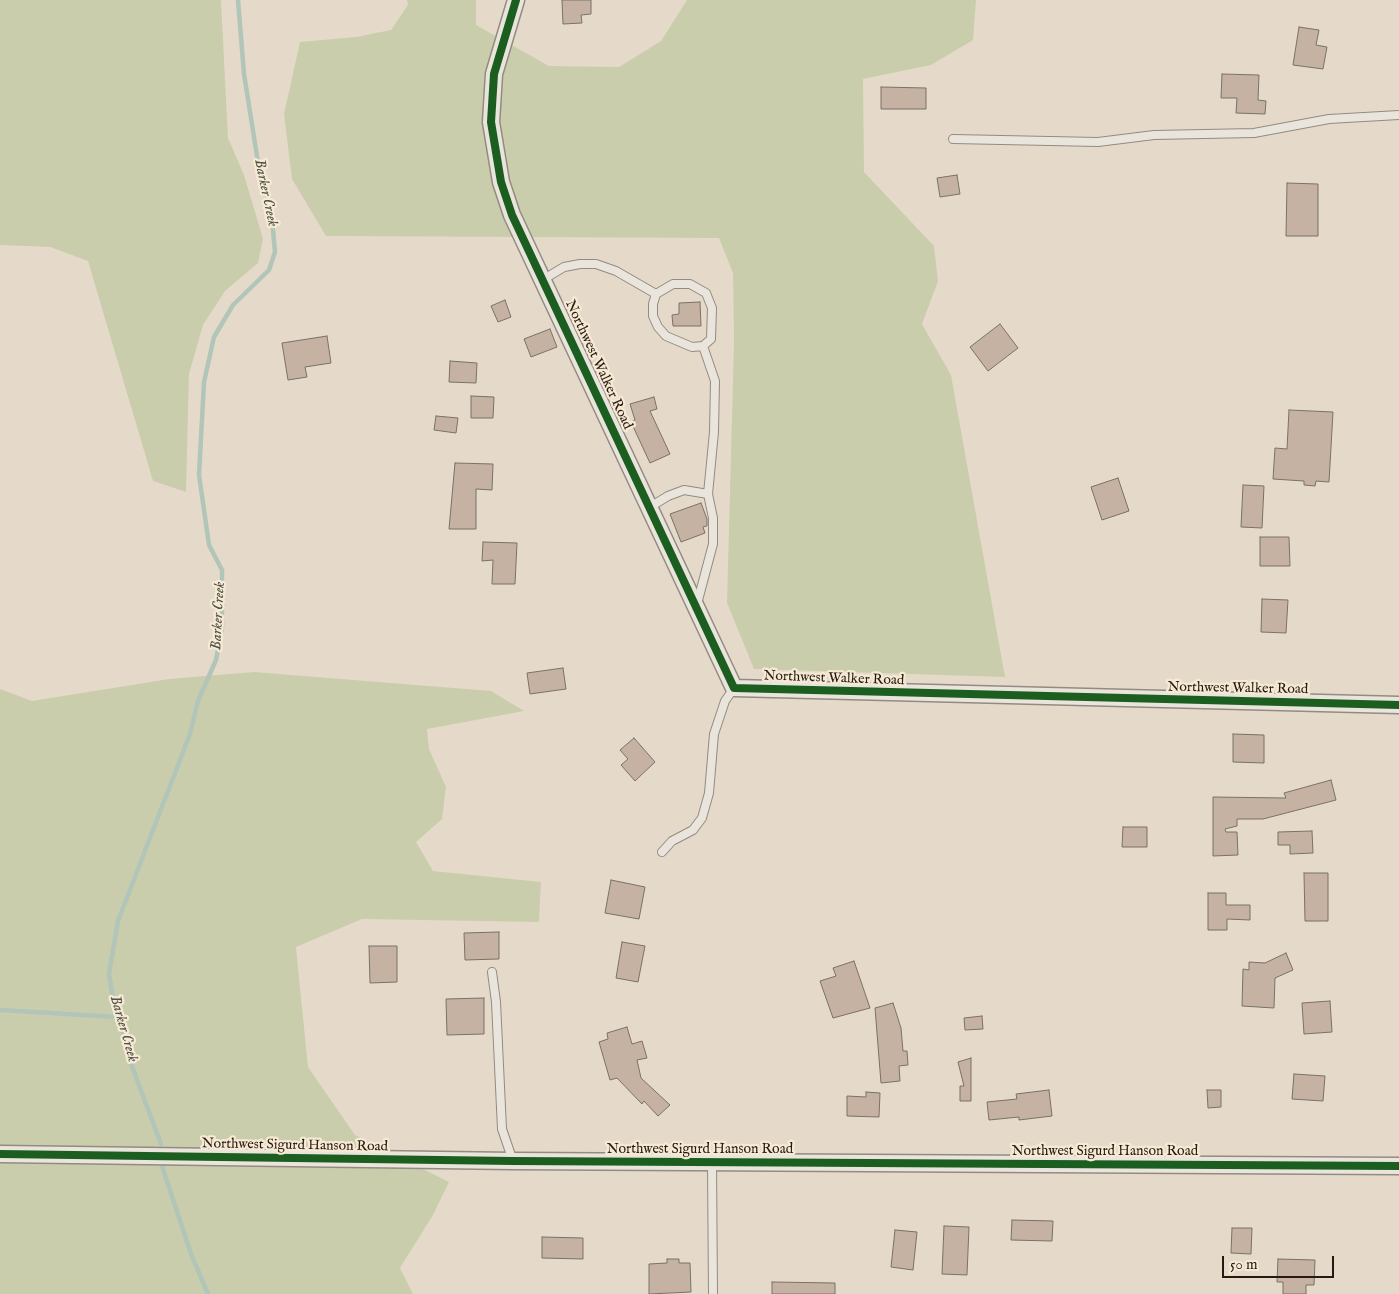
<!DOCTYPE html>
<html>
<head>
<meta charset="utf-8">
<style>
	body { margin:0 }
	#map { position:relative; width:1399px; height:1294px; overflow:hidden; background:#e5dac9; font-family:"IM FELL English",serif }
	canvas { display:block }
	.scale { position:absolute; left:1222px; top:1256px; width:112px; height:22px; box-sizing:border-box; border:2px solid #271911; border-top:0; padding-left:6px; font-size:15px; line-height:18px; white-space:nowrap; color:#271911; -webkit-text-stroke:4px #f6ead4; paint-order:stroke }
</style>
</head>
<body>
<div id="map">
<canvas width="1399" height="1294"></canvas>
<div class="scale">50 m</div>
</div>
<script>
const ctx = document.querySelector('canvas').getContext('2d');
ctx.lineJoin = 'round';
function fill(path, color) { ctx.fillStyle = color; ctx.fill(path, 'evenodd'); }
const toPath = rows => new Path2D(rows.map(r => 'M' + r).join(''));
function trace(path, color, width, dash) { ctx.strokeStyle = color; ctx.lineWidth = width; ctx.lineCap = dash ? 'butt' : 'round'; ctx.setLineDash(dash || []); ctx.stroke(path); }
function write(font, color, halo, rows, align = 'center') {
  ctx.font = font + ' "IM FELL English",serif'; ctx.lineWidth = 4.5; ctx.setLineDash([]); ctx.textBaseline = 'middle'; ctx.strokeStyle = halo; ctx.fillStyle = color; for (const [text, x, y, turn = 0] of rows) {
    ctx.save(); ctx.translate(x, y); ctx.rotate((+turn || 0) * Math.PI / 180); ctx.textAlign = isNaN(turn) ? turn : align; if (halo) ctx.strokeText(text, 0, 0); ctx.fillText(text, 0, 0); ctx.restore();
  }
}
fill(toPath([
	[0,0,221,0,228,138,244,175,263,239,258,263,225,291,203,325,189,374,186,492,153,481,88,261,50,247,0,245],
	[407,0,476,0,476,25,549,66,619,67,661,41,687,0,976,0,973,40,931,65,863,79,864,172,934,246,938,281,922,324,951,375,1005,677,754,669,727,603,734,341,733,273,719,238,326,236,292,179,284,114,300,42,356,37,391,30,408,5],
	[254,672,491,691,524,711,427,729,429,749,446,787,442,819,416,842,433,871,541,882,539,922,362,919,296,947,308,1067,355,1135,449,1182,433,1215,400,1268,413,1294,0,1294,0,689,32,701,169,679]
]), '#cacdac');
trace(toPath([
	[0,1010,116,1017],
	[161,1144,130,1061,123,1030,116,1017,109,974,118,921,190,734,198,701,216,660,222,629,222,570,209,545,199,475,204,382,214,337,233,305,269,270,275,252,271,208,260,175,244,74,238,0],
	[161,1163,191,1254,208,1294]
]), '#b1c5b8', 4.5);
const building = toPath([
	[562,0,591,0,591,14,581,15,582,23,563,24,562,0],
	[1299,27,1319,30,1316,45,1327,47,1323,69,1293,65,1299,27],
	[1222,74,1259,75,1258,100,1266,101,1265,114,1236,113,1237,98,1221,98,1222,74],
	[881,87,926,88,926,109,881,109,881,87],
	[957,175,960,194,940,197,937,178,957,175],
	[1287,183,1318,184,1318,236,1286,236,1287,183],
	[505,300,511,317,498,322,491,306,505,300],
	[700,302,701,326,673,326,672,315,679,314,679,303,700,302],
	[1000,324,1018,348,988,371,970,347,1000,324],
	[550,329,557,347,531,357,524,339,550,329],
	[327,336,331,363,305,367,307,377,288,380,282,343,327,336],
	[450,361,477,363,476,383,449,382,450,361],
	[471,396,494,397,493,418,471,418,471,396],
	[654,397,657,409,650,411,670,454,650,463,631,422,635,420,630,404,654,397],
	[1289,410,1333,412,1329,482,1316,481,1315,486,1304,485,1304,481,1273,479,1275,448,1287,449,1289,410],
	[436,416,458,418,456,433,434,430,436,416],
	[455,463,493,464,492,490,476,489,476,529,449,529,455,463],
	[1118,478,1129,511,1102,520,1091,487,1118,478],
	[1243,485,1264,486,1262,528,1241,527,1243,485],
	[701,503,707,519,707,526,703,527,705,533,681,542,670,514,701,503],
	[1260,537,1289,537,1290,566,1260,566,1260,537],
	[483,542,517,543,515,584,492,584,493,560,482,561,483,542],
	[1262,599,1288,600,1286,633,1261,632,1262,599],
	[563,668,566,689,530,694,527,673,563,668],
	[1233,734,1264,735,1264,763,1233,762,1233,734],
	[634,738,655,762,635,781,621,765,628,759,620,750,634,738],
	[1331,780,1336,800,1263,819,1237,819,1237,826,1225,829,1226,832,1237,832,1238,855,1213,856,1213,797,1286,798,1284,793,1331,780],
	[1123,827,1147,827,1147,847,1122,847,1123,827],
	[1312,831,1313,853,1290,854,1290,845,1278,845,1278,832,1312,831],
	[1304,873,1328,873,1328,921,1305,921,1304,873],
	[611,880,645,887,639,919,605,913,611,880],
	[1208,893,1226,893,1226,905,1250,905,1250,920,1227,919,1227,930,1208,930,1208,893],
	[499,932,499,959,465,960,464,933,499,932],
	[622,942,645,946,638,982,616,978,622,942],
	[369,946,397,946,397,982,370,983,369,946],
	[1286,953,1293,970,1275,978,1274,1008,1242,1006,1243,969,1249,970,1249,962,1265,963,1286,953],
	[854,961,870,1008,833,1018,820,981,836,976,833,968,854,961],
	[484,998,484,1034,447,1035,446,999,484,998],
	[1330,1001,1332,1032,1304,1034,1302,1003,1330,1001],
	[893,1003,901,1028,903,1051,907,1051,908,1065,899,1066,900,1081,881,1083,875,1008,893,1003],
	[982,1016,983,1029,965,1030,964,1018,982,1016],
	[627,1027,632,1044,642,1041,647,1058,637,1060,641,1078,670,1105,658,1116,644,1101,642,1104,617,1078,610,1080,599,1042,608,1039,607,1033,627,1027],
	[971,1058,971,1101,960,1101,960,1086,964,1086,958,1062,971,1058],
	[1294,1074,1325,1076,1323,1101,1292,1099,1294,1074],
	[1049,1090,1052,1116,1019,1120,1019,1117,989,1120,987,1102,1017,1099,1016,1094,1049,1090],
	[1207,1090,1221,1090,1221,1107,1208,1108,1207,1090],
	[866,1092,880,1093,879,1117,847,1116,847,1096,866,1097,866,1092],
	[1012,1220,1053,1221,1052,1241,1011,1240,1012,1220],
	[944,1226,969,1227,967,1275,942,1274,944,1226],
	[1232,1228,1252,1228,1251,1254,1231,1253,1232,1228],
	[895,1230,917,1232,913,1270,891,1267,895,1230],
	[542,1237,583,1238,583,1259,542,1258,542,1237],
	[667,1259,679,1259,679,1263,690,1263,691,1292,649,1294,649,1264,667,1263,667,1259],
	[1278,1259,1315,1260,1314,1285,1306,1285,1306,1294,1283,1294,1283,1282,1277,1282,1278,1259],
	[772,1282,835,1283,835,1294,772,1294,772,1282]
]);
fill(building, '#c5b2a2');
trace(building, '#797168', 1);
const service = toPath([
	[953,139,1098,142,1154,135,1254,133,1329,119,1399,115],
	[544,279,564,267,580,264,596,264,616,271,656,294,673,284,690,284,706,293,712,308,711,339,703,346,715,381,714,432,708,494,713,518,713,544,697,604],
	[656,294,653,304,653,316,658,327,666,336,692,347,703,346],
	[650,507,668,496,684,490,708,494],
	[662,852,672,841,693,830,702,818,709,793,714,734,725,701,734,688],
	[492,972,496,1002,502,1129,513,1161],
	[712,1162,713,1294]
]);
const minor = toPath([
	[516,0,494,74,491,122,501,182,512,215,734,688,1399,705],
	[0,1154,513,1161,1399,1166]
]);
trace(service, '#938b81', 10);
trace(minor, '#938b81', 19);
trace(service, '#eae5dc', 8);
trace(minor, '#eae5dc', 16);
trace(toPath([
	[516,0,494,74,491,122,501,182,512,215,734,688,1399,705],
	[0,1154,513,1161,1399,1166]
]), '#1b5e20', 8);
write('14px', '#271911', '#f6ead4', [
	["Northwest Walker Road",598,365,65],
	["Northwest Walker Road",834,679,2],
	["Northwest Walker Road",1238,689,1],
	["Northwest Sigurd Hanson Road",295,1146,1],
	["Northwest Sigurd Hanson Road",700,1150],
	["Northwest Sigurd Hanson Road",1105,1152]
]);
write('italic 15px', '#505249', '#f6ead4', [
	["Barker Creek",265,193,78],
	["Barker Creek",219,616,-87],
	["Barker Creek",123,1029,74]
]);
</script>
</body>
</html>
